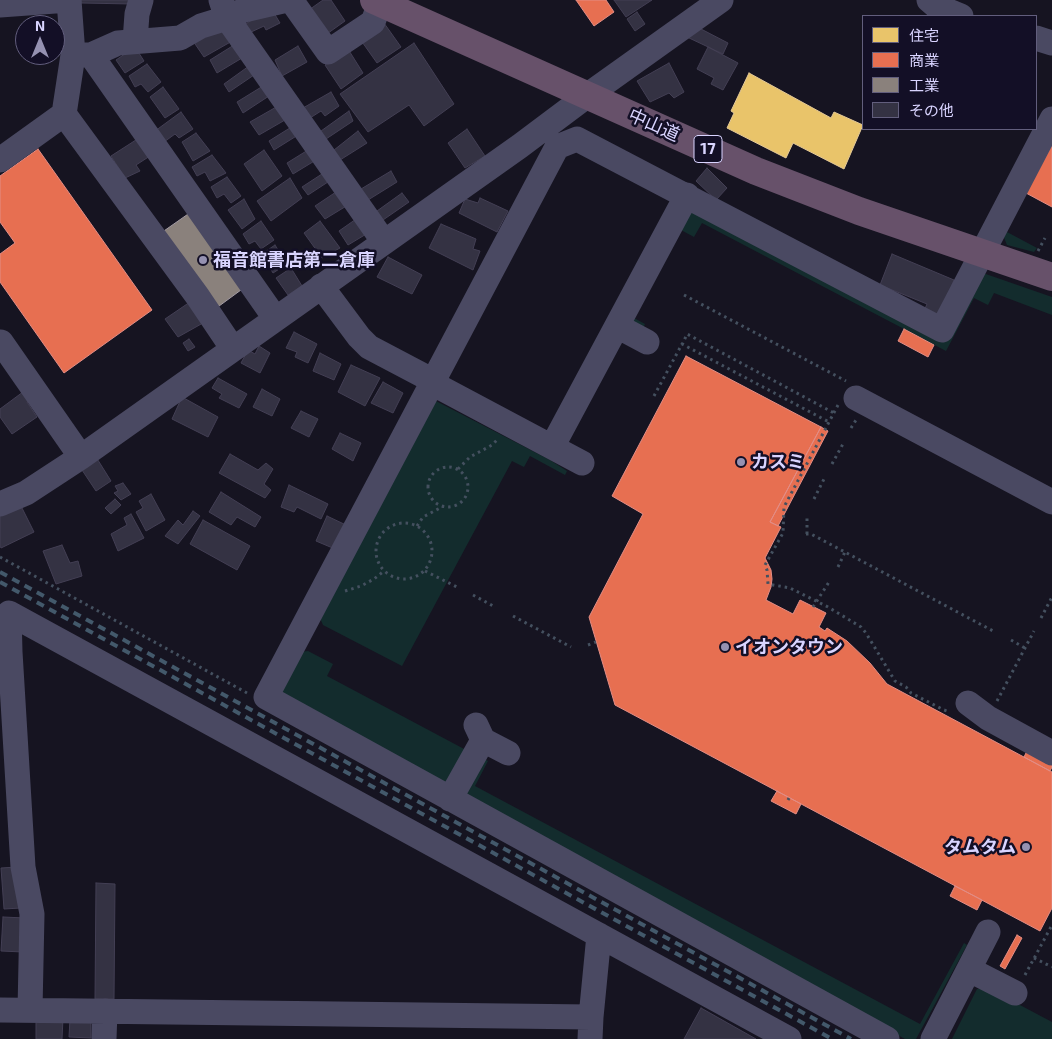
<!DOCTYPE html>
<html>
<head>
<meta charset="utf-8">
<style>
	body { margin:0 }
	#map { position:relative; width:1052px; height:1039px; overflow:hidden; background:#161421; font-family:"Exo 2","Noto Sans JP",sans-serif }
	canvas { display:block }
	.legend { position:absolute; left:862px; top:15px; width:175px; height:115px; box-sizing:border-box; background:#130f26; border:1px solid #625e7d; margin:0; padding:6px 9px; list-style:none; font-size:15px; color:#d9d4ff }
	.legend li { display:flex; align-items:center; gap:10px; height:25px }
	.legend b { width:25px; border:1px solid #625e7d }
	.north { position:absolute; left:15px; top:15px; width:50px; height:50px; box-sizing:border-box; background:#130f26; border:1px solid #625e7d; border-radius:50%; rotate:0deg; font-size:14px; font-weight:700; line-height:20px; text-align:center; color:#d9d4ff }
	.north::after { content:''; display:block; margin:auto; width:18px; height:22px; background:#9591b1; clip-path:polygon(50% 0,100% 100%,50% 72%,0 100%) }
</style>
</head>
<body>
<div id="map">
<canvas width="1052" height="1039"></canvas>
<ul class="legend">
<li><b style="height:14px;background:#e9c46a"></b>住宅</li>
<li><b style="height:14px;background:#e76f51"></b>商業</li>
<li><b style="height:14px;background:#8a817c"></b>工業</li>
<li><b style="height:14px;background:#343243"></b>その他</li>
</ul>
<div class="north">N</div>
</div>
<script>
const ctx = document.querySelector('canvas').getContext('2d');
ctx.lineJoin = 'round';
function fill(path, color) { ctx.fillStyle = color; ctx.fill(path, 'evenodd'); }
const toPath = rows => new Path2D(rows.map(r => 'M' + r).join(''));
function trace(path, color, width, dash) { ctx.strokeStyle = color; ctx.lineWidth = width; ctx.lineCap = dash ? 'butt' : 'round'; ctx.setLineDash(dash || []); ctx.stroke(path); }
function write(font, color, halo, rows, align = 'center') {
  ctx.font = font + ' "Exo 2","Noto Sans JP",sans-serif'; ctx.lineWidth = 5; ctx.setLineDash([]); ctx.textBaseline = 'middle'; ctx.strokeStyle = halo; ctx.fillStyle = color; for (const [text, x, y, turn = 0] of rows) {
    ctx.save(); ctx.translate(x, y); ctx.rotate((+turn || 0) * Math.PI / 180); ctx.textAlign = isNaN(turn) ? turn : align; if (halo) ctx.strokeText(text, 0, 0); ctx.fillText(text, 0, 0); ctx.restore();
  }
}
fill(toPath([
	[687,204,943,338,980,272,1052,297,1052,315,994,293,988,305,974,298,946,351,702,223,694,237,681,230,634,318,645,324,642,330,625,321],
	[1007,232,1037,248,1034,252,1007,245,1003,235],
	[434,400,550,460,567,471,565,475,530,456,524,467,512,461,402,666,323,625,320,618],
	[308,651,333,664,327,676,466,750,447,786,285,700,281,689,301,652],
	[483,758,488,761,475,786,920,1024,964,943,967,945,916,1039,905,1039,466,799,464,794],
	[986,987,1052,1022,1052,1039,952,1039,977,989]
]), '#132c2d');
const homes = toPath([
	[749,73,831,118,834,112,863,125,844,169,793,143,786,158,727,128,734,113,731,111,749,73]
]);
fill(homes, '#e9c46a');
trace(homes, '#e4c997', 1);
const shops = toPath([
	[576,0,606,0,614,12,594,26,576,0],
	[1052,145,1052,207,1026,193,1052,145],
	[38,149,152,310,64,373,0,282,0,254,15,243,0,222,0,176,38,149],
	[904,329,934,345,928,357,898,341,904,329],
	[686,356,821,427,770,522,781,527,765,558,771,570,772,579,771,587,766,600,793,614,800,600,826,613,819,627,825,631,827,628,847,641,870,663,887,684,1052,772,1052,908,1040,931,615,705,589,617,643,514,612,496,686,356],
	[821,427,828,431,778,526,770,522,821,427],
	[1029,747,1052,759,1052,767,1050,771,1024,757,1029,747],
	[777,791,801,804,796,814,771,801,777,791],
	[955,886,982,900,977,910,950,896,955,886],
	[1017,935,1022,938,1005,969,1000,966,1017,935]
]);
fill(shops, '#e76f51');
trace(shops, '#e38d85', 1);
const industry = toPath([
	[191,212,245,287,215,309,161,233,191,212]
]);
fill(industry, '#8a817c');
trace(industry, '#a29aa3', 1);
const building = toPath([
	[81,0,133,0,132,4,81,3,81,0],
	[323,0,331,0,345,21,324,36,306,12,323,0],
	[614,0,652,0,626,17,614,0],
	[271,8,280,23,266,30,264,26,249,33,244,25,271,8],
	[637,12,645,24,635,31,627,19,637,12],
	[384,23,401,47,377,63,360,39,384,23],
	[227,28,234,40,204,57,193,41,227,28],
	[701,29,728,43,723,54,687,37,701,29],
	[414,43,454,104,424,126,409,105,368,132,340,94,414,43],
	[234,45,242,58,217,73,210,60,234,45],
	[298,46,307,62,282,76,275,60,298,46],
	[135,47,144,61,125,73,116,60,135,47],
	[708,47,738,63,723,90,711,84,714,78,697,69,708,47],
	[348,49,363,73,341,89,325,65,348,49],
	[669,63,684,92,674,98,669,93,650,102,637,81,669,63],
	[147,64,161,82,148,92,141,84,135,87,129,76,147,64],
	[249,66,254,75,229,92,224,84,249,66],
	[263,86,269,96,243,113,237,102,263,86],
	[163,87,179,109,165,118,150,97,163,87],
	[331,92,339,106,325,116,321,111,310,118,303,108,331,92],
	[278,106,285,120,259,135,250,122,278,106],
	[349,111,353,121,326,139,321,131,349,111],
	[181,112,193,129,179,138,175,134,164,142,155,131,181,112],
	[293,126,298,135,274,150,269,141,293,126],
	[467,129,485,156,465,168,448,143,467,129],
	[358,131,367,143,340,160,334,150,358,131],
	[196,133,210,151,193,161,182,142,196,133],
	[139,138,150,156,136,165,140,171,125,178,111,156,139,138],
	[264,150,282,176,262,191,244,164,264,150],
	[308,150,316,160,293,174,287,163,308,150],
	[212,155,226,173,210,181,205,172,197,176,192,167,212,155],
	[707,168,727,188,716,200,696,181,707,168],
	[391,171,397,182,368,200,361,189,391,171],
	[325,172,331,180,308,195,302,187,325,172],
	[227,177,241,196,231,203,224,194,217,198,211,187,227,177],
	[290,178,302,198,271,221,257,201,290,178],
	[339,190,348,205,325,219,315,206,339,190],
	[402,193,409,202,383,220,377,211,402,193],
	[480,198,508,211,497,232,459,213,465,199,478,203,480,198],
	[244,199,255,219,242,229,228,210,244,199],
	[359,217,368,233,348,245,339,231,359,217],
	[261,221,274,240,261,249,255,241,249,244,243,234,261,221],
	[320,221,340,248,322,258,304,233,320,221],
	[441,224,476,239,473,249,480,251,473,270,429,248,441,224],
	[275,245,287,264,273,273,262,254,275,245],
	[892,254,954,280,939,317,924,311,927,304,880,285,892,254],
	[388,257,422,275,412,294,377,277,388,257],
	[291,268,302,286,288,295,276,278,291,268],
	[190,302,203,323,178,337,165,319,190,302],
	[294,332,317,344,308,363,295,357,297,352,286,348,294,332],
	[189,339,195,347,188,351,183,343,189,339],
	[259,346,270,353,260,373,241,363,248,350,255,354,259,346],
	[320,353,341,364,334,380,313,371,320,353],
	[351,365,380,378,365,406,338,392,351,365],
	[218,378,247,394,239,408,219,398,222,394,212,388,218,378],
	[383,382,403,393,393,413,371,403,383,382],
	[27,389,33,398,27,402,37,417,12,434,0,417,0,409,27,389],
	[262,389,280,399,272,416,253,407,262,389],
	[182,397,218,417,208,437,172,419,182,397],
	[301,411,318,419,309,437,291,428,301,411],
	[340,433,361,443,353,461,332,449,340,433],
	[230,454,258,470,266,463,273,469,264,484,271,490,265,498,219,473,230,454],
	[96,457,111,481,96,491,80,467,96,457],
	[123,483,131,494,121,500,114,493,118,491,115,486,123,483],
	[289,485,328,504,321,519,297,507,294,512,281,507,289,485],
	[221,492,261,517,255,527,237,517,231,525,209,512,221,492],
	[151,494,165,520,146,531,136,512,143,508,139,501,151,494],
	[115,499,121,505,111,514,105,508,115,499],
	[21,506,34,532,1,548,0,546,0,516,21,506],
	[193,511,200,516,178,544,165,536,178,520,183,525,193,511],
	[131,514,144,538,118,551,111,534,127,525,124,518,131,514],
	[327,516,346,525,335,549,316,541,327,516],
	[203,520,250,546,237,570,190,544,203,520],
	[62,545,70,563,78,561,82,576,56,584,43,551,62,545],
	[17,867,21,908,4,909,1,868,17,867],
	[96,883,115,884,114,999,95,999,96,883],
	[3,917,25,918,23,952,1,951,3,917],
	[701,1008,756,1039,684,1039,701,1008],
	[36,1018,63,1018,62,1039,36,1039,36,1018],
	[70,1019,91,1019,91,1038,69,1037,70,1019]
]);
fill(building, '#343243');
trace(building, '#433f54', 1);
trace(toPath([
	[1038,251,1045,238],
	[684,295,846,381],
	[682,345,687,334,834,413],
	[654,396,682,344,829,422],
	[838,405,784,507,783,533,765,565,767,570,768,584,790,588,828,607,861,627,866,633,895,681,906,687,911,693,944,710,950,712],
	[851,428,856,420],
	[832,464,844,442],
	'428 487a20 20 0 1 1 40 0a20 20 0 1 1-40 0Z',
	[458,469,470,457,492,445,497,440],
	[814,499,825,477],
	'376 551a28 28 0 1 1 56 0a28 28 0 1 1-56 0Z',
	[417,526,423,517,442,507],
	[806,534,811,534,995,632],
	[807,534,807,517],
	[0,557,247,693],
	[838,567,845,552],
	[425,571,459,588],
	[345,591,361,586,374,579,384,571],
	[473,595,495,607],
	[813,607,829,582],
	[513,616,571,647],
	[1041,618,1052,597],
	[1011,640,1025,648],
	[588,645,596,642],
	[997,701,1034,631],
	[788,800,789,798],
	[1034,958,1052,967],
	[1025,975,1052,925]
]), '#44505f', 3, [2.5, 4]);
trace(toPath([
	[221,0,227,18,384,242],
	[291,0,328,52,373,22,380,3],
	[929,0,936,6,961,16],
	[0,5,69,0,73,55,64,114,198,297,233,349],
	[1036,38,1052,43],
	[135,41,137,14,141,0],
	[75,55,91,55,118,43,180,38,201,26,227,18,244,10,287,0],
	[91,55,275,318],
	[0,160,64,114],
	[321,286,359,337,369,347,424,376,443,389,582,463],
	[617,326,647,342],
	[1,342,81,457],
	[856,398,1052,502],
	[552,447,687,195],
	[0,504,26,493,81,457,520,146,588,95,721,0],
	[968,703,988,718,1052,753],
	[483,740,508,753],
	[450,799,483,740,476,725],
	[970,970,1015,993],
	[0,1010,591,1017],
	[30,1010,32,914,23,867,10,652,9,613,789,1039],
	[104,1039,105,1011],
	[590,1039,591,1017,599,935],
	[887,1039,266,697,557,147,577,139,942,330,1052,119],
	[933,1039,988,932]
]), '#4a4962', 25);
trace(toPath([
	[374,0,756,171,859,211,1052,277]
]), '#67516a', 28);
trace(toPath([
	[0,572,851,1039],
	[0,582,832,1039]
]), '#43596b', 4, [8, 6]);
for (const [x, y, r, color] of [
	[203,260,5,"#9591b1"],
	[741,462,5,"#9591b1"],
	[725,647,5,"#9591b1"],
	[1026,847,5,"#9591b1"]
]) { const dot = new Path2D(); dot.arc(x, y, r, 0, 2 * Math.PI); ctx.fillStyle = color; ctx.fill(dot); trace(dot, '#130f26', 2); }
for (const [x, y, w] of [
	[708,149,28]
]) { const box = new Path2D(); box.roundRect(x - w / 2, y - 13.5, w, 27, 4); ctx.fillStyle = '#130f26'; ctx.fill(box); trace(box, '#d9d4ff', 1); }
write('bold 16px', '#d9d4ff', null, [
	["17",708,149]
]);
write('18px', '#d9d4ff', '#130f26', [
	["中山道",654,125,24]
]);
write('bold 18px', '#d9d4ff', '#130f26', [
	["福音館書店第二倉庫",213,260],
	["カスミ",751,462],
	["イオンタウン",735,647],
	["タムタム",1016,847,"right"]
], 'left');
</script>
</body>
</html>
